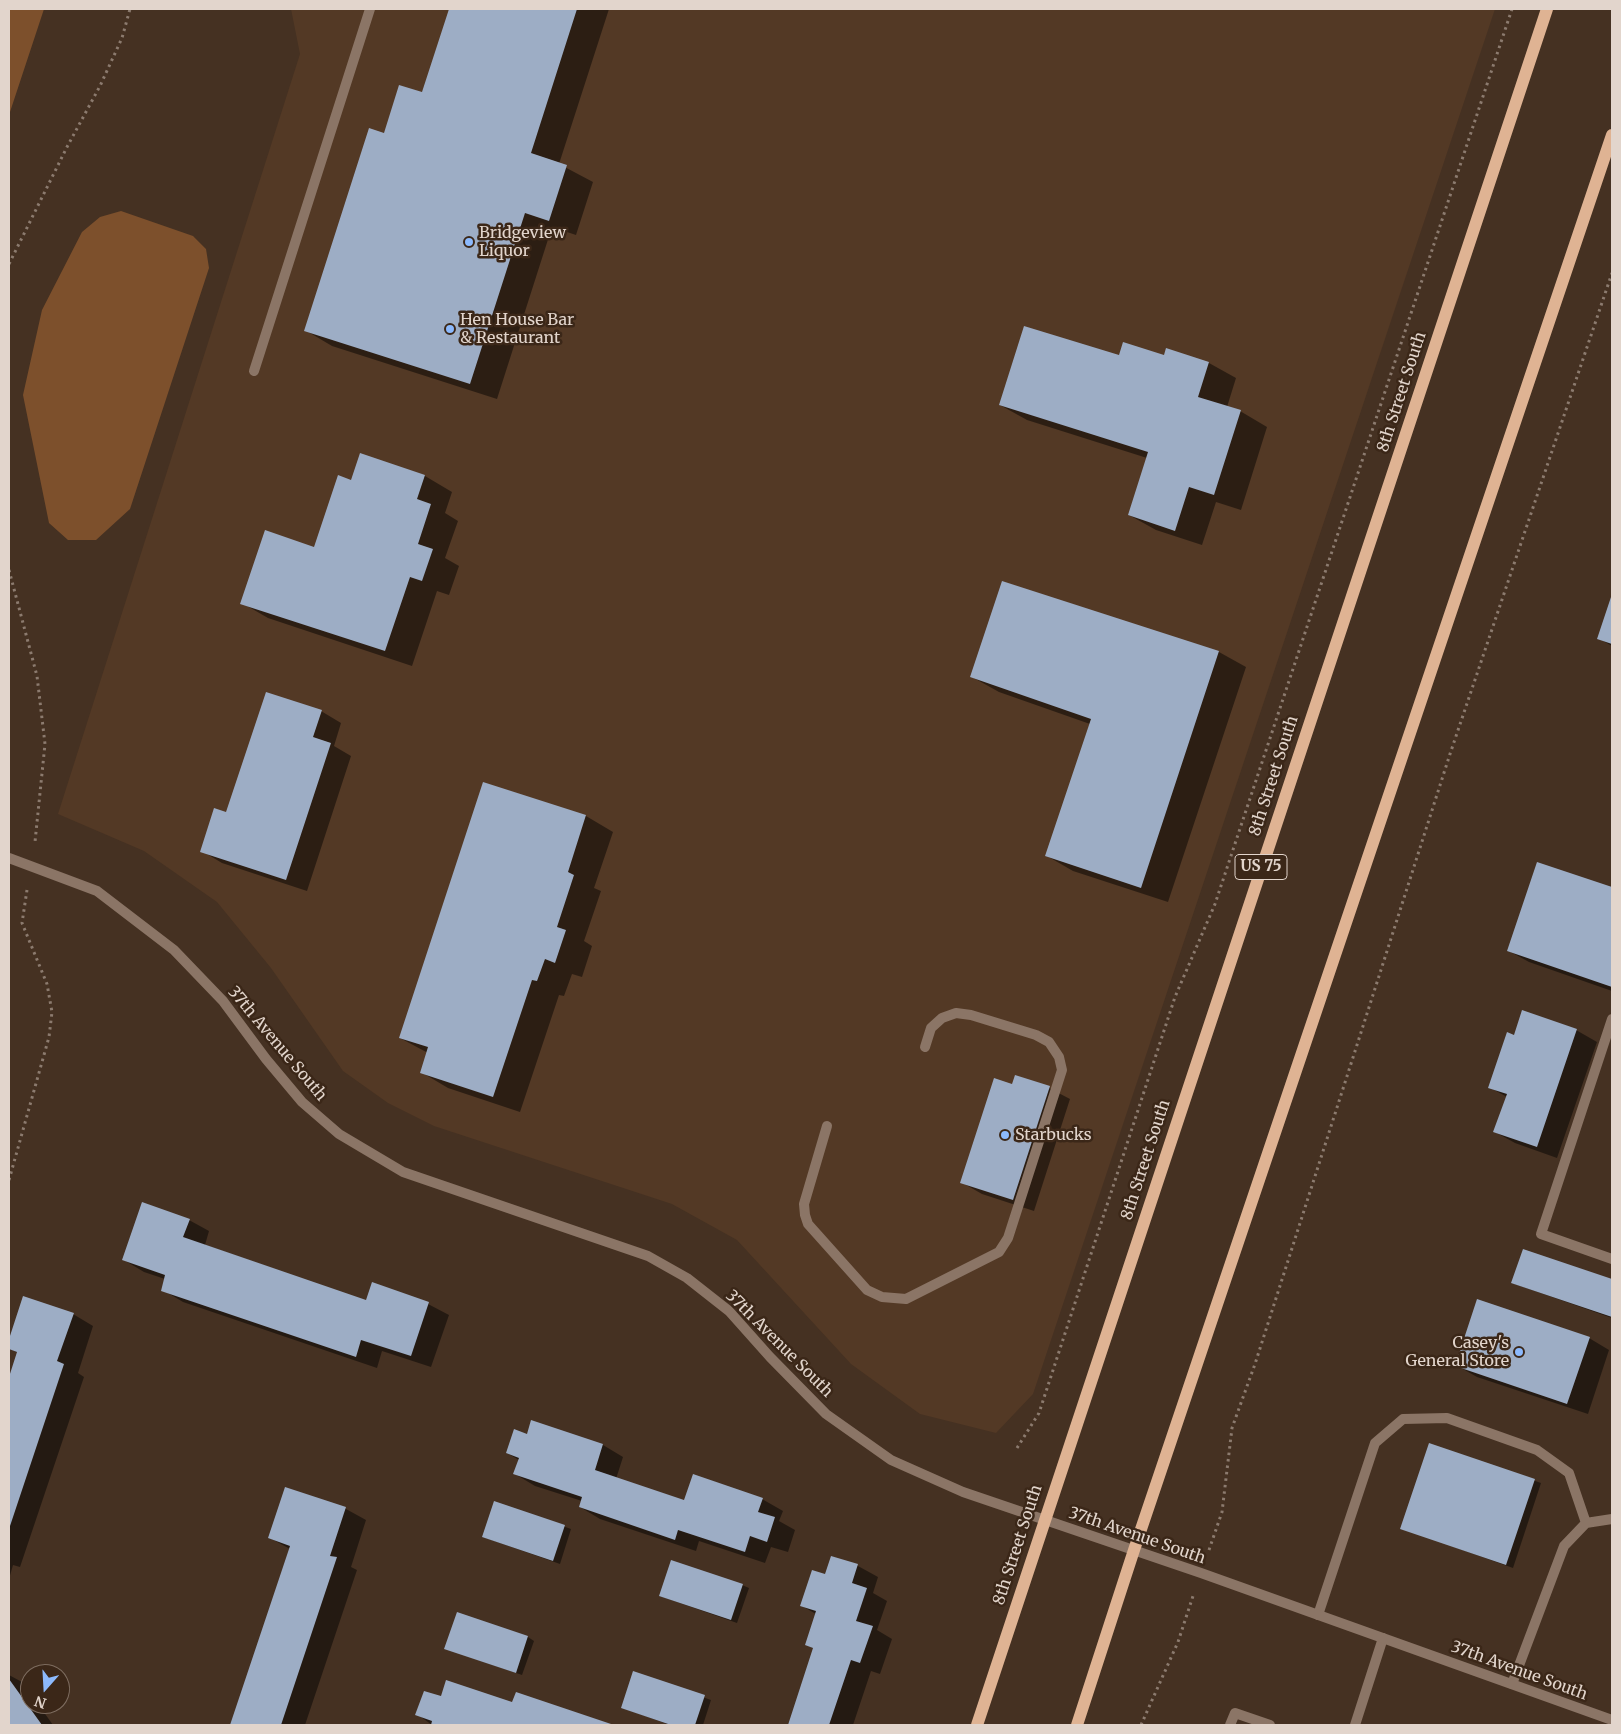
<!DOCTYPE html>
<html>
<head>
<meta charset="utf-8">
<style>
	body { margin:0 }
	#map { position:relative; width:1621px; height:1734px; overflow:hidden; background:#453122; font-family:Merriweather,serif }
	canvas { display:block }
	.frame { position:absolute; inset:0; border:10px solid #e2d5cc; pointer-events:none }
	.north { position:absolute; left:20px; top:1664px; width:50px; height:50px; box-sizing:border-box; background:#3b2718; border:1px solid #7e6d60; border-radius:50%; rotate:199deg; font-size:14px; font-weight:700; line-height:20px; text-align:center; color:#e2d5cc }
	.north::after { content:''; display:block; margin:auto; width:18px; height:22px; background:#8cb9fc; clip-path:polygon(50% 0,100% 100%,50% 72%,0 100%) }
</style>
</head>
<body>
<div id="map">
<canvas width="1621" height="1734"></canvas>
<div class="frame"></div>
<div class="north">N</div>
</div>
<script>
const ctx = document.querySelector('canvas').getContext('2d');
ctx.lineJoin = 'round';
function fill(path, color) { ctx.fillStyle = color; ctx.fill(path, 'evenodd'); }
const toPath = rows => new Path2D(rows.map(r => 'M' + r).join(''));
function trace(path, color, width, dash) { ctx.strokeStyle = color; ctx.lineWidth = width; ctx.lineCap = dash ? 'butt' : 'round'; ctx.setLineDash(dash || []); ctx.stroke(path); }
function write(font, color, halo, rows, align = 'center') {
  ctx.font = font + ' Merriweather,serif'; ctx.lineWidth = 5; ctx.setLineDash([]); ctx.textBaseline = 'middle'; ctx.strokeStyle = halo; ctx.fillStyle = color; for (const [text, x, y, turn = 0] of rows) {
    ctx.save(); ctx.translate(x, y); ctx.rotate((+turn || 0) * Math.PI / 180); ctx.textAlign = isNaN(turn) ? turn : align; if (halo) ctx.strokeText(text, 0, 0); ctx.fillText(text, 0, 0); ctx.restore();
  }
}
fill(toPath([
	[291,9,1495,9,1033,1394,996,1433,920,1414,851,1364,737,1240,672,1204,434,1126,388,1103,343,1071,271,968,217,902,144,851,58,814,300,54]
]), '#533925');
fill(toPath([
	[9,9,44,9,9,115],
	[121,211,193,236,206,249,209,268,130,509,96,540,68,540,49,523,23,395,42,310,82,232,100,217]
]), '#7d502c');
fill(toPath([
	[451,9,609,9,559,164,593,182,576,235,552,227,497,399,332,346,305,330,385,134,423,94],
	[1167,350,1209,363,1236,378,1227,407,1240,411,1267,427,1241,510,1216,502,1202,545,1156,530,1129,515,1147,458,1027,420,1000,405,1119,356,1165,356],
	[361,455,425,476,452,492,445,513,458,521,445,558,459,566,449,595,437,591,412,666,268,618,242,603,315,549,352,481],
	[1003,582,1219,652,1246,667,1168,902,1073,871,1047,856,1090,724,999,692,972,677],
	[1612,597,1612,646,1598,638],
	[321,711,341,723,334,746,351,756,307,891,222,863,202,851,227,814],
	[484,783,586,816,613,832,594,888,601,891,584,941,592,946,582,977,572,974,564,996,559,995,520,1112,448,1088,421,1072,428,1053,400,1038],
	[1538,864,1612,889,1612,991,1529,962,1509,951],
	[1576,1030,1597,1042,1557,1158,1515,1143,1495,1132,1507,1097,1489,1087,1514,1036],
	[1016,1077,1049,1088,1070,1099,1034,1211,982,1194,961,1182],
	[189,1220,209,1231,205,1245,366,1301,373,1284,428,1304,449,1315,431,1367,382,1351,377,1368,183,1302,163,1290,165,1279,144,1272,124,1260],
	[1523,1251,1612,1281,1612,1318,1512,1283],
	[24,1298,73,1314,93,1326,78,1373,84,1377,20,1567,13,1565,9,1579,9,1381,18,1353,9,1348,9,1343],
	[1589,1338,1609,1350,1588,1414,1477,1377,1456,1365],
	[527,1435,603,1445,623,1457,616,1479,685,1502,762,1499,783,1511,779,1521,795,1530,788,1552,771,1547,765,1563,699,1541,696,1551,600,1519,580,1507,582,1501,535,1486,515,1474,519,1460,507,1453],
	[1430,1444,1541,1483,1513,1568,1401,1528],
	[286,1489,346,1509,366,1520,351,1567,357,1570,305,1725,232,1725,290,1549,270,1538],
	[495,1502,571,1529,560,1564,483,1537],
	[832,1557,858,1566,878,1577,873,1593,887,1601,877,1630,892,1639,880,1674,871,1671,853,1725,789,1725,814,1649,806,1644,816,1614,802,1606,826,1575],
	[742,1585,749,1588,737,1623,660,1596],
	[528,1637,534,1641,522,1675,446,1649],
	[634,1673,711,1700,703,1725,670,1725,623,1708],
	[9,1675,22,1682,30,1693,30,1704,38,1704,53,1725,9,1725],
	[517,1694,611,1725,432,1725,417,1714,442,1698,513,1704]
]), '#0007');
fill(toPath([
	[449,9,577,9,531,153,567,165,549,221,525,213,470,384,304,331,369,128,384,133,399,85,422,92],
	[1024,326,1119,355,1123,342,1164,355,1166,348,1209,362,1198,397,1241,410,1214,495,1189,487,1175,531,1128,515,1148,452,999,405],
	[360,453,425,475,417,499,431,504,418,544,433,549,422,581,410,577,385,651,240,604,265,530,314,547,338,475,351,480],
	[1002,581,1219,651,1141,888,1045,856,1091,719,970,677],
	[1612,594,1612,644,1597,639],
	[266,692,322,710,313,737,331,743,286,880,200,852,214,808,226,812],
	[483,782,586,815,568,872,574,875,557,927,566,930,555,963,545,959,537,981,532,980,493,1097,420,1073,428,1047,399,1038],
	[1537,862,1612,887,1612,987,1507,951],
	[1522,1010,1577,1029,1537,1147,1493,1132,1507,1094,1488,1088,1507,1032,1514,1035],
	[1015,1075,1050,1086,1013,1200,960,1183,994,1078,1012,1084],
	[142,1202,190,1219,183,1237,366,1300,372,1282,429,1302,411,1356,361,1340,356,1357,161,1291,165,1275,122,1260],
	[1523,1249,1612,1279,1612,1317,1511,1283],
	[23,1296,74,1313,57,1361,64,1364,9,1529,9,1377,17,1352,9,1349,9,1339],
	[1477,1299,1590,1337,1567,1404,1455,1366],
	[531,1420,603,1444,595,1470,684,1500,693,1474,763,1498,758,1512,775,1517,767,1542,750,1536,745,1552,678,1530,675,1540,579,1507,582,1497,513,1474,519,1458,506,1453,514,1429,527,1434],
	[1429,1443,1535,1479,1506,1565,1400,1529],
	[285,1487,346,1507,330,1556,337,1557,281,1725,230,1725,290,1546,268,1538],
	[494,1501,565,1525,553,1561,482,1537],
	[831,1556,858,1564,852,1583,867,1588,856,1621,873,1626,860,1663,851,1660,829,1725,788,1725,813,1648,805,1645,816,1611,800,1606,812,1570,825,1574],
	[671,1560,743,1584,731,1620,659,1596],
	[457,1612,528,1636,516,1673,444,1649],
	[633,1671,705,1695,695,1725,671,1725,621,1708],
	[9,1679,42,1725,9,1725],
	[446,1680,512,1702,516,1692,614,1725,431,1725,432,1721,415,1715,424,1691,441,1696]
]), '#9dadc5');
trace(toPath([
	[9,264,67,147,100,86,122,38,130,9],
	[9,570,37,676,45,744,35,842],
	[9,1180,49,1037,52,1012,47,984,22,923,27,890],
	[1017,1448,1039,1413,1175,997,1215,904,1512,9],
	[1209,1550,1222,1512,1232,1428,1255,1364,1450,754,1612,273],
	[1141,1725,1178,1642,1193,1596]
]), '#8c7b6f', 3, [2.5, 4]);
trace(toPath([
	[254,371,370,9],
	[1612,1019,1541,1234,1612,1259],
	[827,1126,804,1204,805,1215,808,1224,867,1290,882,1297,906,1299,999,1252,1008,1238,1062,1070,1059,1057,1049,1042,1036,1035,971,1015,956,1013,942,1018,931,1028,925,1047],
	[1318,1615,1375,1443,1403,1419,1447,1418,1537,1450,1569,1473,1586,1523],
	[1512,1684,1564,1546,1586,1523,1612,1519],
	[1230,1725,1235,1713,1270,1725],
	[1355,1725,1383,1638]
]), '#8b7566', 10);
trace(toPath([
	[9,858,97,891,174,950,223,1001,266,1059,302,1102,339,1134,403,1172,648,1256,687,1278,729,1311,770,1357,826,1414,891,1460,963,1492,1201,1573,1612,1720]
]), '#8b7566', 10);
trace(toPath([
	[977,1725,1547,9],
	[1077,1725,1134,1550,1612,135]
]), '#dfb393', 12);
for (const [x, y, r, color] of [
	[469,242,5,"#8cb9fc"],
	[450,329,5,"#8cb9fc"],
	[1005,1135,5,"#8cb9fc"],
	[1519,1352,5,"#8cb9fc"]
]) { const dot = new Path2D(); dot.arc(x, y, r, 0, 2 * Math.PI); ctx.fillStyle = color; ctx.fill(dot); trace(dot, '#3b2718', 2); }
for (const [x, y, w] of [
	[1261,867,52]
]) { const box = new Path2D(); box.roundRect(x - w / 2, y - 12.5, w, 25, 4); ctx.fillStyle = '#3b2718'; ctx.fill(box); trace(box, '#e2d5cc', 1); }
write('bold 15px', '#e2d5cc', null, [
	["US 75",1261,867]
]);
write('16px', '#e2d5cc', '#3b2718', [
	["Bridgeview",479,233],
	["Liquor",479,251],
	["Hen House Bar",460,320],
	["& Restaurant",460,338],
	["Starbucks",1015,1135],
	["Casey's",1509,1343,"right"],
	["General Store",1509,1361,"right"]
], 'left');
write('16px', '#e2d5cc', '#3b2718', [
	["8th Street South",1402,392,-72],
	["8th Street South",1274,776,-72],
	["37th Avenue South",277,1044,50],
	["8th Street South",1146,1160,-72],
	["37th Avenue South",779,1344,45],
	["37th Avenue South",1137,1536,19],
	["8th Street South",1018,1545,-72],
	["37th Avenue South",1519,1671,20]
]);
</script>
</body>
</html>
